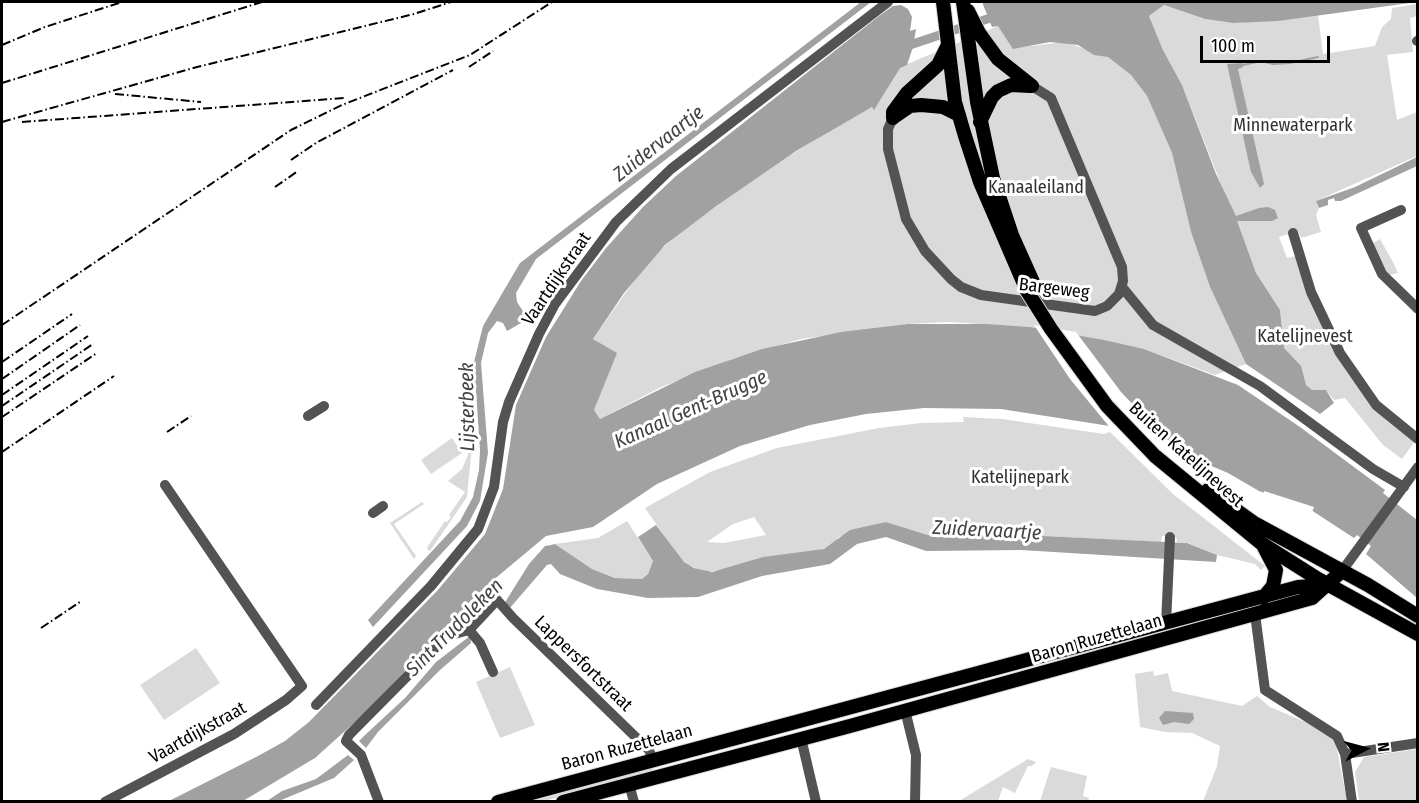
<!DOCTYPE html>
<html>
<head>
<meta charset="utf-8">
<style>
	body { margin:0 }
	#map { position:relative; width:1419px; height:803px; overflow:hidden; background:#fff; font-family:"Fira Sans Condensed",sans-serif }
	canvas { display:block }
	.frame { position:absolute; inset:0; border:3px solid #000; pointer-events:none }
	.north { position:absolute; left:1335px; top:719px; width:60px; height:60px; -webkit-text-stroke:4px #fff; paint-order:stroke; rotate:84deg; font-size:16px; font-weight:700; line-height:24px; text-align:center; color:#000 }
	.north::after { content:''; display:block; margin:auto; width:21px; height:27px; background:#000; clip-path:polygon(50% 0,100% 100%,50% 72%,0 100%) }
	.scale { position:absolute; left:1200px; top:36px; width:130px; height:27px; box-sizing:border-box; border:3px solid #000; border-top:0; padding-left:8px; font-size:18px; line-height:21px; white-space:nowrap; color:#000; -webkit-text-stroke:4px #fff; paint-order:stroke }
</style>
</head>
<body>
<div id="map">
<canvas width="1419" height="803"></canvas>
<div class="frame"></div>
<div class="north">N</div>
<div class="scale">100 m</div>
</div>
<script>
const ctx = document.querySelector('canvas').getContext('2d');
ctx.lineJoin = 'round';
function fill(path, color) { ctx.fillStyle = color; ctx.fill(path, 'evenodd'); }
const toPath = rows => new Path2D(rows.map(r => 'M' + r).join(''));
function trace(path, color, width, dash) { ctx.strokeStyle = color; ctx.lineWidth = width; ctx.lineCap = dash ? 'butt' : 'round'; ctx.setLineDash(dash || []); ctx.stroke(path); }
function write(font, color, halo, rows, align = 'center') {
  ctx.font = font + ' "Fira Sans Condensed",sans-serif'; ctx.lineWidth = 6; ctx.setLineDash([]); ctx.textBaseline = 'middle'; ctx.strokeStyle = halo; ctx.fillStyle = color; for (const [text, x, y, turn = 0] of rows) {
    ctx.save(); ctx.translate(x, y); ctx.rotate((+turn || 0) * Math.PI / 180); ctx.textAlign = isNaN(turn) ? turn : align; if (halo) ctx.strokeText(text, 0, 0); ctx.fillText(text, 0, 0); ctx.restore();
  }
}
fill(toPath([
	[1417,4,1417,16,1410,18,1413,52,1387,55,1397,120,1417,112,1417,156,1316,201,1319,208,1316,215,1321,232,1301,238,1298,231,1279,237,1287,258,1295,256,1345,367,1415,441,1402,459,1383,445,1345,398,1334,400,1326,390,1312,390,1306,385,1284,348,1280,310,1256,273,1182,85,1163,50,1149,16,1164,5,1205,19,1233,23,1318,15,1323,54,1375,46,1382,27,1391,19,1392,8],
	[998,26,1014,48,1065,42,1108,57,1131,75,1147,96,1172,153,1191,232,1210,287,1246,364,1215,375,1144,349,1030,327,947,322,908,324,801,339,732,359,659,388,600,419,594,410,616,353,593,339,648,261,682,231,774,165,841,124,872,107,874,109,900,67],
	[1380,239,1394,264,1398,273,1389,275,1383,269,1373,243],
	[464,414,471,427,472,446,467,497,430,551,427,549,428,546,445,521,447,522,451,517,449,515,465,492,448,481,462,469,468,455,468,437,458,418],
	[963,417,1002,419,1104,434,1110,432,1173,494,1265,566,1261,570,1255,564,1217,555,1188,543,1177,542,1176,537,1162,536,1161,542,1022,535,939,536,928,535,886,522,839,537,833,545,812,553,763,557,727,569,706,572,688,565,680,558,645,508,710,472,777,448,879,428,921,423,964,422],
	[754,517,766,535,724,543,707,542,733,524],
	[452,438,462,453,431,474,421,460],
	[422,502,424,504,394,524,416,556,414,559,390,523],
	[627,521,653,561,648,574,642,579,616,578,592,569,555,544,598,538],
	[196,648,220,683,164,720,140,685],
	[510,667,535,725,500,738,476,682],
	[1153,671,1154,676,1168,673,1172,691,1242,706,1257,696,1270,707,1317,727,1335,739,1347,801,1203,801,1217,766,1220,746,1192,733,1165,732,1140,727,1135,674],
	[1417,749,1417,801,1359,801,1355,772,1364,757],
	[1028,759,1036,762,1032,766,1028,766,1015,793,1003,787,998,801,959,801],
	[652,766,653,773,544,801,514,802],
	[1051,767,1087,776,1083,796,1089,798,1088,801,1040,801]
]), '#dadada');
fill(toPath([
	[861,2,871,2,536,259,516,293,517,302,528,319,507,331,503,323,497,321,488,333,481,363,488,453,480,501,467,526,373,627,368,620,460,521,473,497,479,470,480,450,474,362,483,326,520,263],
	[982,2,1417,2,1278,21,1233,23,1205,19,1164,5,1149,16,1163,50,1182,85,1216,174,1236,216,1259,208,1268,207,1275,210,1278,218,1272,221,1237,221,1256,273,1280,310,1284,348,1301,366,1306,385,1312,390,1326,390,1334,403,1320,414,1246,364,1210,287,1191,232,1172,153,1147,96,1131,75,1108,57,1094,55,1078,45,1050,42,1013,49,998,26,992,27],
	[901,5,908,9,912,17,910,31,916,29,913,47,907,65,900,68,874,110,872,107,796,151,715,207,665,245,624,293,593,339,617,353,594,410,600,419,695,372,762,349,841,332,908,324,987,324,1030,327,1104,340,1144,349,1238,385,1300,427,1385,490,1383,493,1417,520,1417,598,1366,554,1371,546,1357,535,1354,538,1311,510,1259,491,1228,473,1183,454,1161,434,1001,409,924,408,866,414,810,425,740,446,657,484,593,527,546,536,485,587,365,713,315,758,243,801,167,802,258,756,285,741,309,722,437,591,485,534,503,489,516,405,546,337,581,281,606,248,643,207,676,176,879,16,893,6],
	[1243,63,1243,67,1238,69,1264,184,1260,188,1251,172,1227,64],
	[1417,157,1417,166,1341,201,1335,201,1334,198,1328,200,1328,205,1319,208,1316,201,1355,187],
	[886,522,928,535,1022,535,1187,543,1217,555,1216,562,1021,550,926,551,886,537,857,544,830,564,762,576,698,597,648,598,597,589,560,574,551,564,547,565,509,609,504,604,529,564,545,546,551,545,555,544,592,569,615,578,642,579,648,574,653,561,638,537,656,525,684,562,694,568,712,572,763,557,824,549,850,530],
	[470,636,471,643,439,671,378,732,366,748,359,741,365,735,405,698,436,662],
	[1165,711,1193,713,1194,719,1189,724,1174,722,1163,725,1159,718],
	[348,755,354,760,334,778,279,801,267,801,282,791,316,779]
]), '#a1a1a1');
fill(toPath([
	[1034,325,1076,332,1121,392,1168,442,1160,437,1112,430,1070,379],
	[1264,491,1314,507,1312,512,1263,495]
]), '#fff');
trace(toPath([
	[1243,65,1261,61,1273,64,1290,63,1318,57]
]), '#a1a1a1', 2);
trace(toPath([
	[904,47,999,15]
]), '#a1a1a1', 9);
const major = toPath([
	[943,2,955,102,965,136,980,182,1027,291],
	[963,2,977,102,993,178,1012,235,1038,293],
	[968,11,979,33,998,59,1032,86],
	[894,117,910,106,921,105,943,107,959,115],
	[893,118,893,112,907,93,938,65,947,47],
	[980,122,992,97,998,91,1011,85,1030,86],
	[1155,456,1261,543,1318,579,1418,634],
	[1208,490,1254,523,1368,585,1418,616],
	[1263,598,1273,586,1276,570,1264,547],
	[498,802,1298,587,1328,585],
	[563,802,850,726,1312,598,1342,571]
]);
trace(major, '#dbdbdb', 16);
trace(toPath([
	[1417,41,1418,41],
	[893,118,888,129,888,149,906,219,925,251,951,279,961,287,981,295,1095,311,1107,306,1119,294,1123,281,1122,267,1051,98,1032,86],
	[1401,210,1361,228,1382,274,1418,309],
	[1293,233,1311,292,1340,353,1376,405,1418,439],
	[1122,287,1153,325,1260,386,1373,469,1404,487],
	[308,416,324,406],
	[373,513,383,506],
	[1342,571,1418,467],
	[490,592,513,618,649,750,653,760],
	[1255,614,1265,690,1337,736,1345,754,1352,802],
	[1166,624,1170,537],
	[469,630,480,643,493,672],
	[316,705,431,586,478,529,494,487,503,422,509,402,539,334,555,304,616,222,671,169,888,2],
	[905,710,916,755,915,802],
	[801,738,816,802],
	[1345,754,1418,743],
	[629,784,634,802],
	[105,802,234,734,286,700,302,686,165,485],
	[379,802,361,755,346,741,349,735,447,636,469,630,497,600]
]), '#535353', 10);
trace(major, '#000', 14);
trace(toPath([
	[2,45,45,27,122,2],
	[469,67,493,51],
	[2,83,262,2],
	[115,94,201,102],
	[2,122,197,67,414,14,451,2],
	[22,122,345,98],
	[291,160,316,143,453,70],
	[275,187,298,171],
	[2,325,291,130,342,105,470,55,552,2],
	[2,362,72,314],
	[2,379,80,325],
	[2,395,88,336],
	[2,406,93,344],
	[2,417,97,353],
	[167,432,191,416],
	[2,452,114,376],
	[41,628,80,602]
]), '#000', 2, [9, 3, 1.5, 3]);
const majorBridge = toPath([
	[1027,291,1051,329,1107,406,1155,456]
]);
trace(majorBridge, '#dbdbdb', 16, []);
trace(majorBridge, '#000', 14);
write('18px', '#313131', '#fff', [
	["Minnewaterpark",1293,126],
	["Kanaaleiland",1036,188],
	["Katelijnevest",1305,337],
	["Katelijnepark",1020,478]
]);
write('18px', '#000', '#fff', [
	["Vaartdijkstraat",557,279,-56],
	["Bargeweg",1054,289,7],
	["Buiten Katelijnevest",1186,455,42],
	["Baron Ruzettelaan",1097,639,-16],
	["Lappersfortstraat",583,664,44],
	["Vaartdijkstraat",198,733,-29],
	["Baron Ruzettelaan",627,748,-15]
]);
write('italic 20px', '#424242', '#fff', [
	["Zuidervaartje",659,144,-38],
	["Lijsterbeek",468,407,-91],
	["Kanaal Gent-Brugge",691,410,-24],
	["Zuidervaartje",987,531,3],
	["Sint Trudoleken",455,628,-45]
]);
</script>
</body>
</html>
